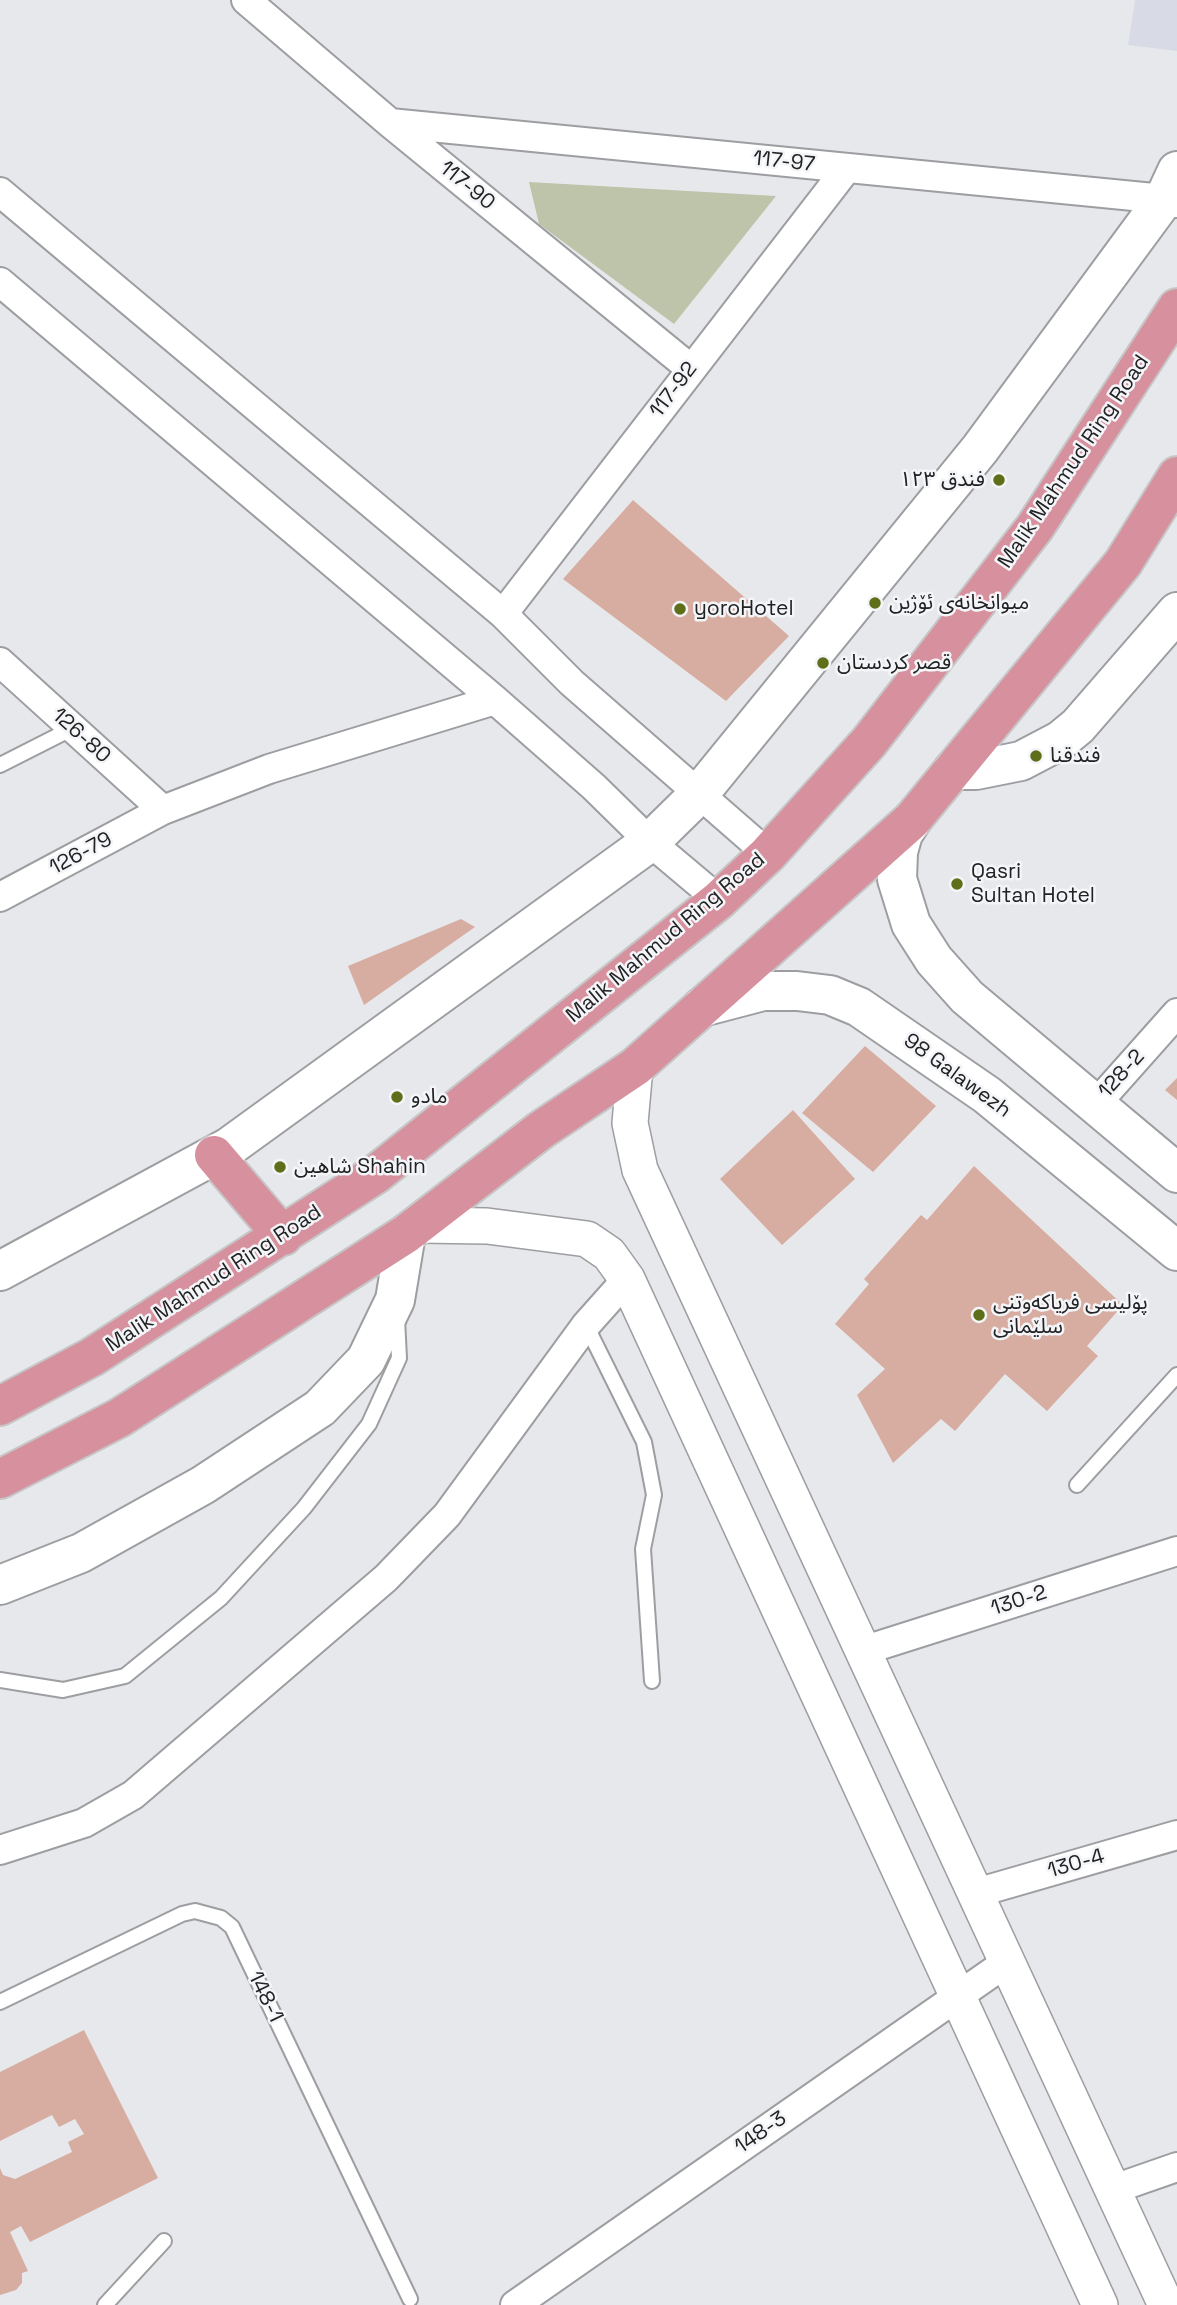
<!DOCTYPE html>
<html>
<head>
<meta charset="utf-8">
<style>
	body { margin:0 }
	canvas { display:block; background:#e7e8eb }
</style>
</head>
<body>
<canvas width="1177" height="2305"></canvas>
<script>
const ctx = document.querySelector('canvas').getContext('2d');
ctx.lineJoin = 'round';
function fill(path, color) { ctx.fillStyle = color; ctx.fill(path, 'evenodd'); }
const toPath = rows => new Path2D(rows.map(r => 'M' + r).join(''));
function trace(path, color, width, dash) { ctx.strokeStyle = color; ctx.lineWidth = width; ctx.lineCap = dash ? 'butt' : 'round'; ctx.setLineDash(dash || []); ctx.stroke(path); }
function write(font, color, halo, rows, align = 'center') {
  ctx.font = font + ' "Space Grotesk","Noto Sans Arabic",sans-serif'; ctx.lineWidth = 5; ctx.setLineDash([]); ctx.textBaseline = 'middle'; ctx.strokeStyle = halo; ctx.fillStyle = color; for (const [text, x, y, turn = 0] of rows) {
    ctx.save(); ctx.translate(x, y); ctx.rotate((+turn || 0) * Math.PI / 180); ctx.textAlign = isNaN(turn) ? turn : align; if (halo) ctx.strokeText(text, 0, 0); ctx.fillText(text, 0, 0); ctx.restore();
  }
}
fill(toPath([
	[1135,0,1177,0,1177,51,1128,45]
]), '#d8dbe5');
fill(toPath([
	[529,182,776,196,674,324,539,224]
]), '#bec4a9');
fill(toPath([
	[633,500,789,636,726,701,563,579],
	[461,919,475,927,364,1005,348,966],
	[865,1046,936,1106,873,1172,802,1113],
	[1177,1078,1177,1100,1165,1090],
	[793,1110,855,1179,782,1245,720,1179],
	[974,1166,1123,1305,1087,1346,1098,1356,1047,1411,1005,1374,955,1431,941,1419,893,1463,857,1395,885,1369,835,1324,869,1284,864,1279,921,1215,927,1220],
	[84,2030,158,2178,30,2242,21,2226,10,2232,28,2271,22,2273,22,2283,16,2290,0,2295,0,2168,3,2175,15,2179,72,2152,68,2142,84,2134,75,2119,59,2127,52,2115,0,2141,0,2072]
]), '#d7ada2');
const service = toPath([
	[0,765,73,728],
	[586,1325,644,1442,654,1495,643,1549,652,1681],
	[1077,1485,1177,1375],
	[0,1680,63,1690,125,1676,221,1598,304,1508,369,1424,399,1358,397,1319],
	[0,2002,182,1914,195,1911,221,1918,232,1927,410,2299],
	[105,2305,164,2241]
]);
const minor = toPath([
	[246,0,390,123,691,369],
	[390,123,1164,199,1177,203],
	[0,192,503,614,572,683,768,854],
	[0,282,495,700,594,787,650,842,719,900],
	[503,614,847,168],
	[0,662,163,810],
	[0,897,163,810,269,769,495,700],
	[1096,1104,1177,1013],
	[862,1651,1177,1551],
	[0,1850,84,1823,133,1795,386,1578,447,1515,586,1325,627,1279],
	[976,1893,1177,1835],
	[1111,2190,1177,2167],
	[515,2305,1007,1962]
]);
const tertiary = toPath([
	[635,1067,630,1123,640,1170,1166,2305],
	[419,1225,487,1226,587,1239,609,1254,627,1279,1100,2305]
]);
const secondary = toPath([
	[953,770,976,770,1021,761,1061,740,1078,726,1177,612],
	[912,820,903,834,898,852,897,879,911,924,934,960,967,997,1177,1173],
	[702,1007,763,991,797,991,830,995,859,1007,987,1095,1177,1251],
	[0,1271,229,1147,650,842,699,794,980,449,1164,199,1177,171],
	[0,1585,81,1553,203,1485,320,1408,366,1360,395,1300,406,1234]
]);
const trunk = toPath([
	[214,1155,283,1236],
	[0,1406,92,1357,376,1174,719,900,768,854,869,742,1035,527,1177,308],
	[0,1479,119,1418,406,1234,541,1130,635,1067,912,820,1123,563,1177,476]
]);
trace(service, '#9d9ea1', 18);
trace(minor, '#9d9ea1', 32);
trace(tertiary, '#9d9ea1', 38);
trace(secondary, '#9d9ea1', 42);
trace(trunk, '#c6c6c6', 42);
trace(service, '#fff', 14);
trace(minor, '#fff', 28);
trace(tertiary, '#fff', 35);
trace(secondary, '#fff', 38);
trace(trunk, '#d7909e', 38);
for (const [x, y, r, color] of [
	[999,480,7,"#5f6e19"],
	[875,603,7,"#5f6e19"],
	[680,609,7,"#5f6e19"],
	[823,663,7,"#5f6e19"],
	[1036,756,7,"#5f6e19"],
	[957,884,7,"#5f6e19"],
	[397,1097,7,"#5f6e19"],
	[280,1167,7,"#5f6e19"],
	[979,1315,7,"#5f6e19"]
]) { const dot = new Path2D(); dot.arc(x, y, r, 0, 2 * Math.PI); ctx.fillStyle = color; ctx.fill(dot); trace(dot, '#f4f5f8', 2.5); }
write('21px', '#222223', '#f4f5f8', [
	["117-97",784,162,6],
	["117-90",467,186,39],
	["117-92",674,390,-53],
	["Malik Mahmud Ring Road",1074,462,-56],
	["126-80",81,736,42],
	["126-79",81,854,-28],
	["Malik Mahmud Ring Road",666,938,-40],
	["128-2",1122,1074,-48],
	["98 Galawezh",957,1076,36],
	["Malik Mahmud Ring Road",214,1279,-33],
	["130-2",1019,1601,-18],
	["130-4",1076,1864,-16],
	["148-1",265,1997,64],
	["148-3",761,2133,-35]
]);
write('21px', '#222223', '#f4f5f8', [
	["فندق ١٢٣",985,480,"right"],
	["میوانخانەی ئۆژین",889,603],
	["yoroHotel",694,609],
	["قصر كردستان",837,663],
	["فندقنا",1050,756],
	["Qasri",971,872],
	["Sultan Hotel",971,896],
	["مادو",411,1097],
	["شاهین Shahin",294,1167],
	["پۆلیسی فریاکەوتنی",993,1303],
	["سلێمانی",993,1327]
], 'left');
</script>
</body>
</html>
